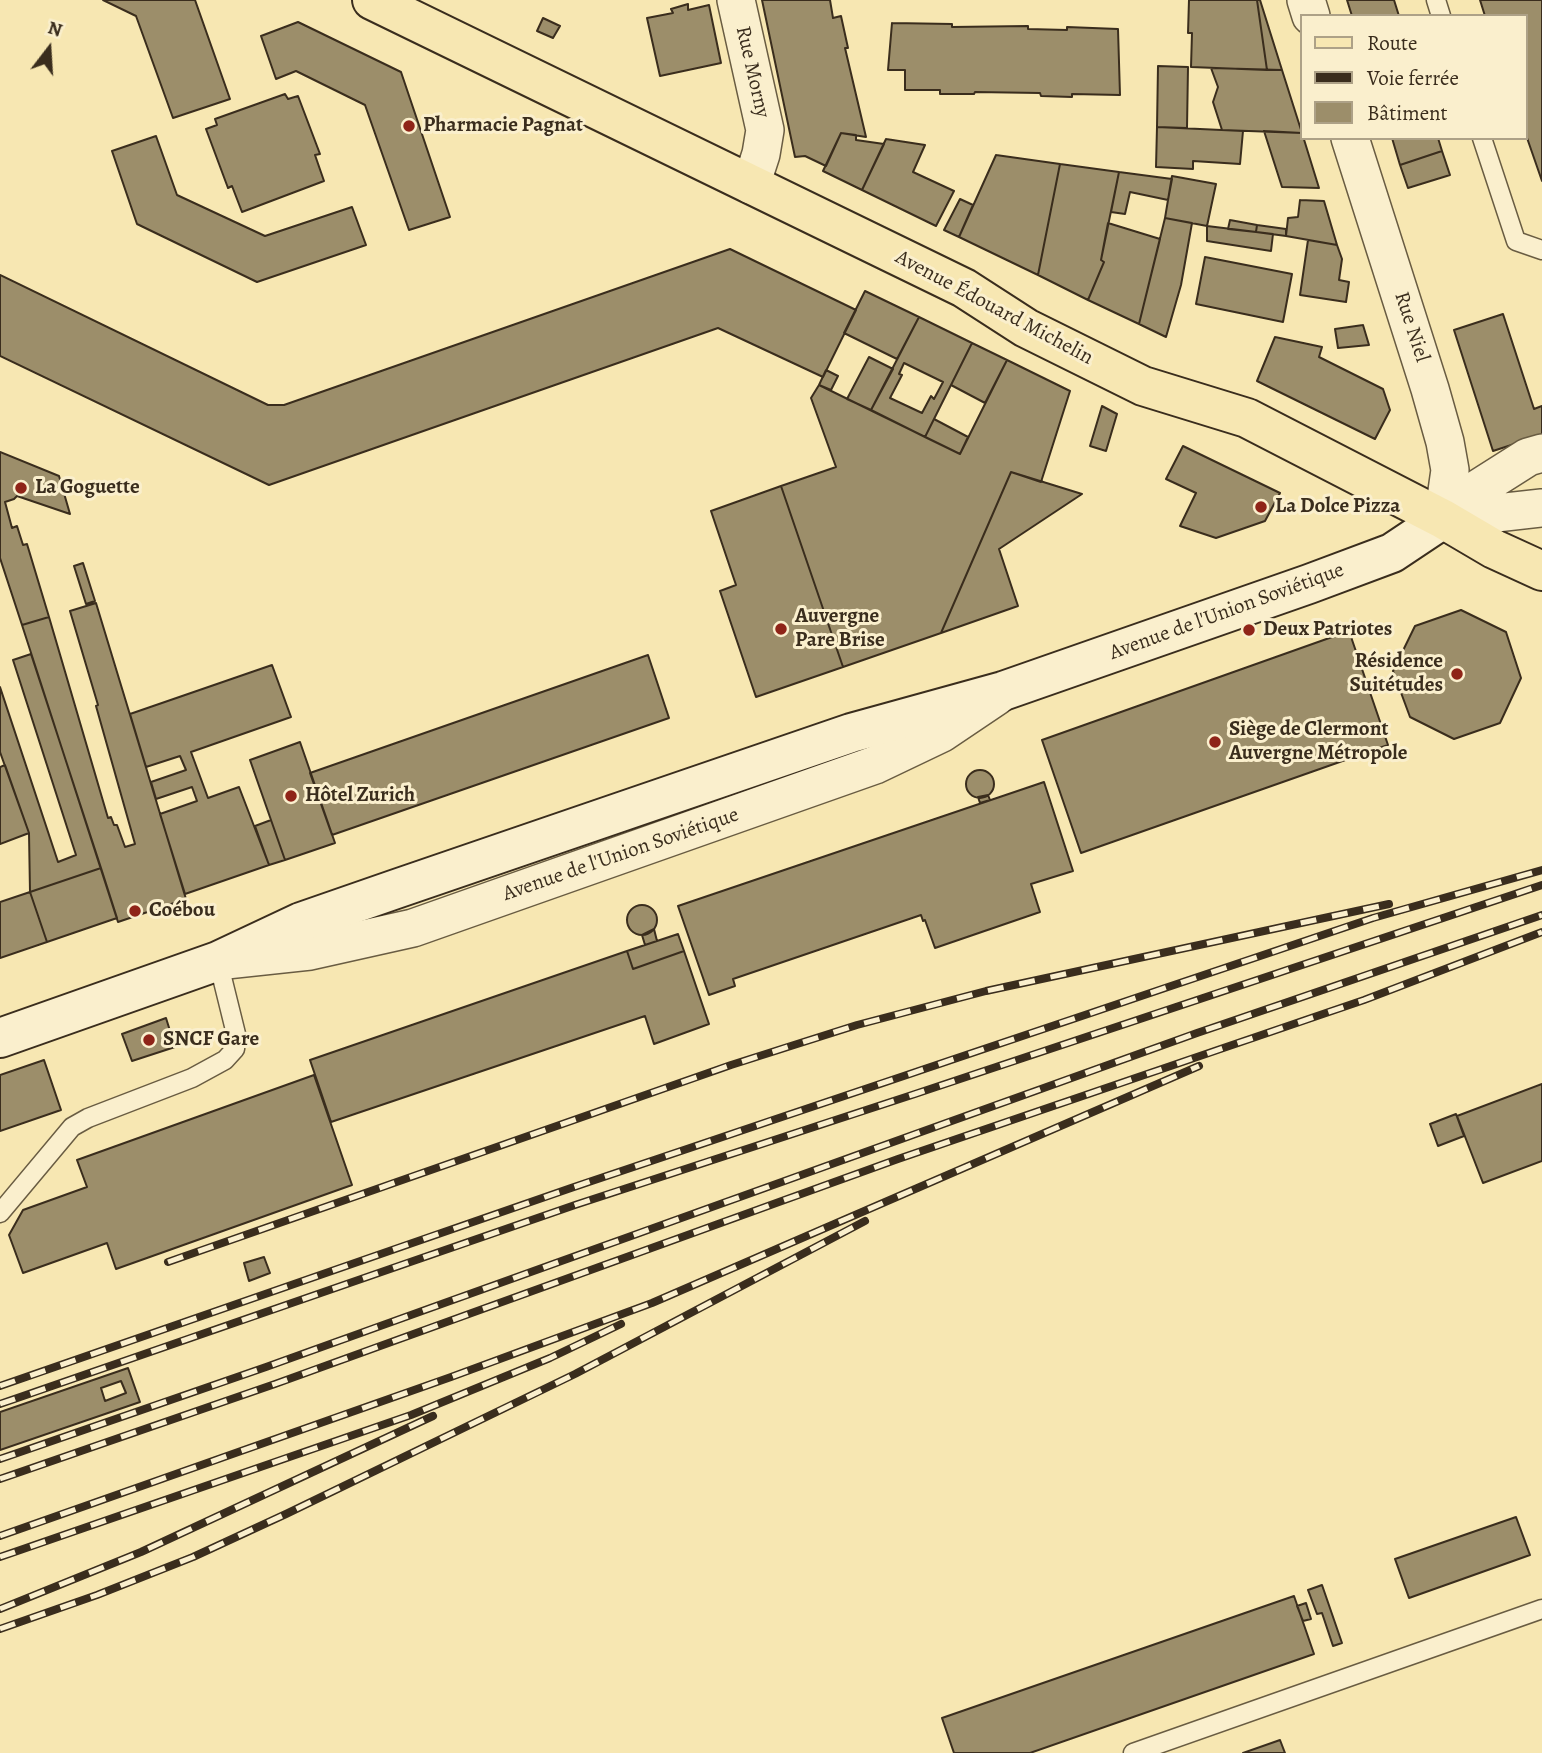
<!DOCTYPE html>
<html>
<head>
<meta charset="utf-8">
<style>
	body { margin:0 }
	#map { position:relative; width:1542px; height:1753px; overflow:hidden; background:#f7e7b2; font-family:Alegreya,serif }
	canvas { display:block }
	.legend { position:absolute; left:1300px; top:14px; width:228px; height:126px; box-sizing:border-box; background:#faefcd; border:2px solid #ada187; margin:0; padding:9px 12px; list-style:none; font-size:21px; color:#3a2d1d }
	.legend li { display:flex; align-items:center; gap:14px; height:35px }
	.legend b { width:35px; border:2px solid #ada187 }
	.north { position:absolute; left:14px; top:14px; width:70px; height:70px; -webkit-text-stroke:5px #faefcd; paint-order:stroke; rotate:17deg; font-size:19px; font-weight:700; line-height:28px; text-align:center; color:#3a2d1d }
	.north::after { content:''; display:block; margin:auto; width:24px; height:32px; background:#3a2d1d; clip-path:polygon(50% 0,100% 100%,50% 72%,0 100%) }
</style>
</head>
<body>
<div id="map">
<canvas width="1542" height="1753"></canvas>
<ul class="legend">
<li><b style="height:9px;background:#f7e7b2"></b>Route</li>
<li><b style="height:9px;background:#3a2d1d"></b>Voie ferrée</li>
<li><b style="height:19px;background:#9c8e6a"></b>Bâtiment</li>
</ul>
<div class="north">N</div>
</div>
<script>
const ctx = document.querySelector('canvas').getContext('2d');
ctx.lineJoin = 'round';
function fill(path, color) { ctx.fillStyle = color; ctx.fill(path, 'evenodd'); }
const toPath = rows => new Path2D(rows.map(r => 'M' + r).join(''));
function trace(path, color, width, dash) { ctx.strokeStyle = color; ctx.lineWidth = width; ctx.lineCap = dash ? 'butt' : 'round'; ctx.setLineDash(dash || []); ctx.stroke(path); }
function write(font, color, halo, rows, align = 'center') {
  ctx.font = font + ' Alegreya,serif'; ctx.lineWidth = 6; ctx.setLineDash([]); ctx.textBaseline = 'middle'; ctx.strokeStyle = halo; ctx.fillStyle = color; for (const [text, x, y, turn = 0] of rows) {
    ctx.save(); ctx.translate(x, y); ctx.rotate((+turn || 0) * Math.PI / 180); ctx.textAlign = isNaN(turn) ? turn : align; if (halo) ctx.strokeText(text, 0, 0); ctx.fillText(text, 0, 0); ctx.restore();
  }
}
const building = toPath([
	[103,0,195,0,230,99,173,118,136,16,103,0],
	[762,0,830,0,833,18,841,16,848,48,845,48,866,137,841,133,826,166,805,156,795,157,762,0],
	[1189,0,1257,0,1267,70,1191,67,1192,33,1188,33,1189,0],
	[1257,0,1260,0,1282,70,1267,70,1257,0],
	[1347,0,1394,0,1399,16,1352,16,1347,0],
	[1480,0,1542,0,1542,181,1526,135,1526,16,1485,16,1480,0],
	[688,4,688,10,709,5,721,63,660,76,647,18,673,13,671,9,688,4],
	[543,18,560,26,553,38,537,31,543,18],
	[298,22,401,72,450,217,409,230,365,105,296,71,276,79,261,36,298,22],
	[892,23,952,24,952,27,1028,26,1028,29,1067,30,1067,27,1118,29,1120,95,1072,94,1072,97,1041,96,1040,93,975,92,974,94,940,94,940,90,905,90,905,70,888,70,892,23],
	[1158,66,1188,67,1187,128,1157,127,1158,66],
	[1211,68,1282,70,1302,133,1222,130,1213,102,1218,87,1211,68],
	[285,94,288,99,298,96,320,154,315,155,324,181,242,212,232,186,228,188,206,129,217,125,215,119,285,94],
	[1157,127,1243,131,1240,164,1193,161,1193,169,1156,167,1157,127],
	[1264,131,1302,133,1319,188,1282,187,1264,131],
	[841,133,856,135,856,140,884,144,862,190,823,171,841,133],
	[156,136,177,195,265,236,352,207,366,245,257,282,137,224,112,151,156,136],
	[1392,138,1438,138,1442,151,1400,165,1392,138],
	[886,139,925,145,913,172,954,191,936,226,862,190,886,139],
	[1442,151,1450,175,1408,188,1400,165,1442,151],
	[996,155,1060,164,1038,275,959,237,996,155],
	[1060,164,1119,172,1101,260,1104,262,1088,300,1038,275,1060,164],
	[1119,172,1172,179,1168,200,1130,192,1125,214,1111,212,1119,172],
	[1172,176,1216,184,1207,226,1165,218,1172,176],
	[960,199,973,205,959,237,944,230,960,199],
	[1300,200,1324,201,1337,245,1286,236,1288,218,1298,217,1300,200],
	[1165,218,1192,223,1181,285,1166,337,1139,324,1165,218],
	[1230,220,1257,225,1256,232,1228,229,1230,220],
	[1108,223,1160,239,1139,324,1088,300,1104,262,1101,260,1108,223],
	[1257,225,1286,229,1286,236,1256,232,1257,225],
	[1207,226,1273,234,1271,251,1207,241,1207,226],
	[1308,240,1337,245,1342,259,1339,280,1349,282,1346,302,1300,295,1308,240],
	[730,249,856,310,823,377,718,328,269,485,0,356,0,275,268,405,284,405,730,249],
	[1205,257,1292,274,1283,322,1196,304,1205,257],
	[865,291,919,317,897,359,844,333,865,291],
	[1503,314,1534,409,1542,406,1542,435,1493,451,1454,330,1503,314],
	[919,317,972,343,925,437,871,410,919,317],
	[904,363,943,382,934,399,931,396,922,413,890,398,902,375,899,374,904,363],
	[1363,325,1369,345,1338,348,1335,329,1363,325],
	[1275,337,1322,347,1319,357,1383,389,1390,410,1375,439,1257,381,1275,337],
	[972,343,1007,360,985,403,951,385,972,343],
	[869,357,893,369,871,410,847,399,869,357],
	[1007,360,1070,391,1041,482,1011,472,941,633,843,667,781,486,836,467,811,398,819,385,960,454,1007,360],
	[826,370,838,376,831,390,819,385,826,370],
	[1102,406,1117,414,1106,451,1090,446,1102,406],
	[934,419,968,437,960,454,925,437,934,419],
	[1183,446,1280,493,1265,521,1216,538,1180,526,1196,493,1166,479,1183,446],
	[0,452,59,476,70,514,17,496,14,499,5,502,12,528,17,526,23,545,27,544,49,617,22,625,0,558,0,452],
	[1011,472,1082,494,999,549,1018,606,941,633,1011,472],
	[781,486,843,667,756,697,720,591,736,585,711,511,781,486],
	[83,563,95,601,86,604,74,566,83,563],
	[96,603,186,899,118,922,22,625,49,617,108,818,111,817,114,825,117,825,125,847,135,844,96,706,98,705,70,611,96,603],
	[1461,610,1506,632,1521,678,1500,723,1454,739,1410,717,1393,671,1415,626,1461,610],
	[1349,631,1388,745,1081,853,1042,740,1349,631],
	[31,654,101,868,30,892,29,833,0,752,0,687,58,862,76,855,13,660,31,654],
	[648,655,669,718,332,835,310,773,648,655],
	[272,665,291,717,191,752,208,798,239,787,269,865,185,894,160,814,197,801,192,787,156,799,151,782,186,770,180,756,146,767,130,714,272,665],
	[300,742,335,843,285,860,250,760,300,742],
	[5,765,29,833,0,844,0,767,5,765],
	'966 784a14 14 0 1 1 28 0a14 14 0 1 1-28 0Z',
	[1044,782,1073,871,1031,884,1040,912,935,948,925,920,923,921,921,915,733,979,735,986,709,995,678,906,1044,782],
	[988,795,990,800,980,803,978,797,988,795],
	[271,820,285,860,269,865,255,826,271,820],
	[101,868,117,918,47,942,30,892,101,868],
	[30,892,47,942,0,958,0,902,30,892],
	'627 920a15 15 0 1 1 30 0a15 15 0 1 1-30 0Z',
	[654,929,657,941,645,945,642,935,654,929],
	[678,934,684,951,633,969,627,951,678,934],
	[627,951,633,969,684,951,709,1024,654,1044,645,1016,331,1122,310,1060,627,951],
	[166,1018,175,1047,132,1061,122,1034,166,1018],
	[44,1060,61,1110,0,1131,0,1075,44,1060],
	[314,1075,352,1185,116,1269,107,1243,23,1273,9,1235,23,1210,87,1187,77,1160,314,1075],
	[1542,1084,1542,1161,1483,1183,1457,1116,1542,1084],
	[1456,1114,1464,1136,1438,1146,1430,1124,1456,1114],
	[264,1257,270,1273,249,1281,244,1263,264,1257],
	[128,1368,140,1402,0,1450,0,1412,128,1368],
	[121,1381,126,1393,105,1401,101,1388,121,1381],
	[1516,1517,1530,1555,1409,1598,1395,1559,1516,1517],
	[1322,1585,1342,1643,1333,1646,1322,1613,1317,1614,1308,1590,1322,1585],
	[1294,1596,1314,1654,1030,1753,954,1753,942,1718,1294,1596],
	[1306,1603,1311,1619,1303,1621,1297,1606,1306,1603],
	[1280,1740,1285,1753,1243,1753,1280,1740]
]);
fill(building, '#9c8e6a');
trace(building, '#3a2d1d', 2);
const lane = toPath([
	[1436,0,1441,16],
	[1482,138,1516,241,1542,250],
	[0,1213,72,1127,88,1118,192,1078,225,1060,235,1049,236,1034,218,961],
	[1133,1753,1542,1609]
]);
const street = toPath([
	[736,0,765,130,761,154,751,185],
	[1306,0,1311,16],
	[1350,138,1430,389,1445,442,1450,470,1443,519],
	[1443,519,1457,502,1528,457,1542,453],
	[1443,519,1542,508],
	[226,960,310,951,413,928,875,765,942,733,997,696]
]);
const secondary = toPath([
	[0,1038,218,961,301,922,396,889,851,733,1003,691,1309,584,1392,553,1443,519]
]);
const primary = toPath([
	[372,0,964,288,1026,328,1143,386,1247,418,1443,519,1494,549,1542,571]
]);
trace(lane, '#695c42', 21);
trace(street, '#695c42', 40);
trace(secondary, '#3a2d1d', 42);
trace(primary, '#3a2d1d', 42);
trace(lane, '#faefcd', 18);
trace(street, '#faefcd', 37);
trace(secondary, '#faefcd', 38);
trace(primary, '#f7e7b2', 38);
const rail = toPath([
	[168,1262,731,1065,857,1025,986,991,1389,904],
	[0,1386,571,1188,1373,918,1542,870],
	[0,1404,575,1205,915,1094,1542,885],
	[0,1459,266,1367,1197,1033,1542,915],
	[0,1479,275,1384,898,1159,1364,1000,1542,932],
	[0,1536,451,1377,652,1303,1199,1066],
	[0,1557,411,1415,550,1358,621,1324],
	[0,1609,141,1552,433,1416],
	[0,1629,97,1595,193,1557,286,1514,575,1374,865,1221]
]);
trace(rail, '#3a2d1d', 8);
trace(rail, '#faefcd', 5, [16]);
for (const [x, y, r, color] of [
	[409,126,7,"#8f2418"],
	[21,488,7,"#8f2418"],
	[1261,507,7,"#8f2418"],
	[781,629,7,"#8f2418"],
	[1249,630,7,"#8f2418"],
	[1457,674,7,"#8f2418"],
	[1215,742,7,"#8f2418"],
	[291,796,7,"#8f2418"],
	[135,911,7,"#8f2418"],
	[149,1040,7,"#8f2418"]
]) { const dot = new Path2D(); dot.arc(x, y, r, 0, 2 * Math.PI); ctx.fillStyle = color; ctx.fill(dot); trace(dot, '#faefcd', 2.5); }
write('21px', '#3a2d1d', '#faefcd', [
	["Rue Morny",752,72,77],
	["Avenue Édouard Michelin",994,308,28],
	["Rue Niel",1411,327,72],
	["Avenue de l'Union Soviétique",1227,612,-20],
	["Avenue de l'Union Soviétique",621,855,-19]
]);
write('bold 21px', '#3a2d1d', '#faefcd', [
	["Pharmacie Pagnat",423,126],
	["La Goguette",35,488],
	["La Dolce Pizza",1275,507],
	["Auvergne",795,617],
	["Pare Brise",795,641],
	["Deux Patriotes",1263,630],
	["Résidence",1443,662,"right"],
	["Suitétudes",1443,686,"right"],
	["Siège de Clermont",1229,730],
	["Auvergne Métropole",1229,754],
	["Hôtel Zurich",305,796],
	["Coébou",149,911],
	["SNCF Gare",163,1040]
], 'left');
</script>
</body>
</html>
